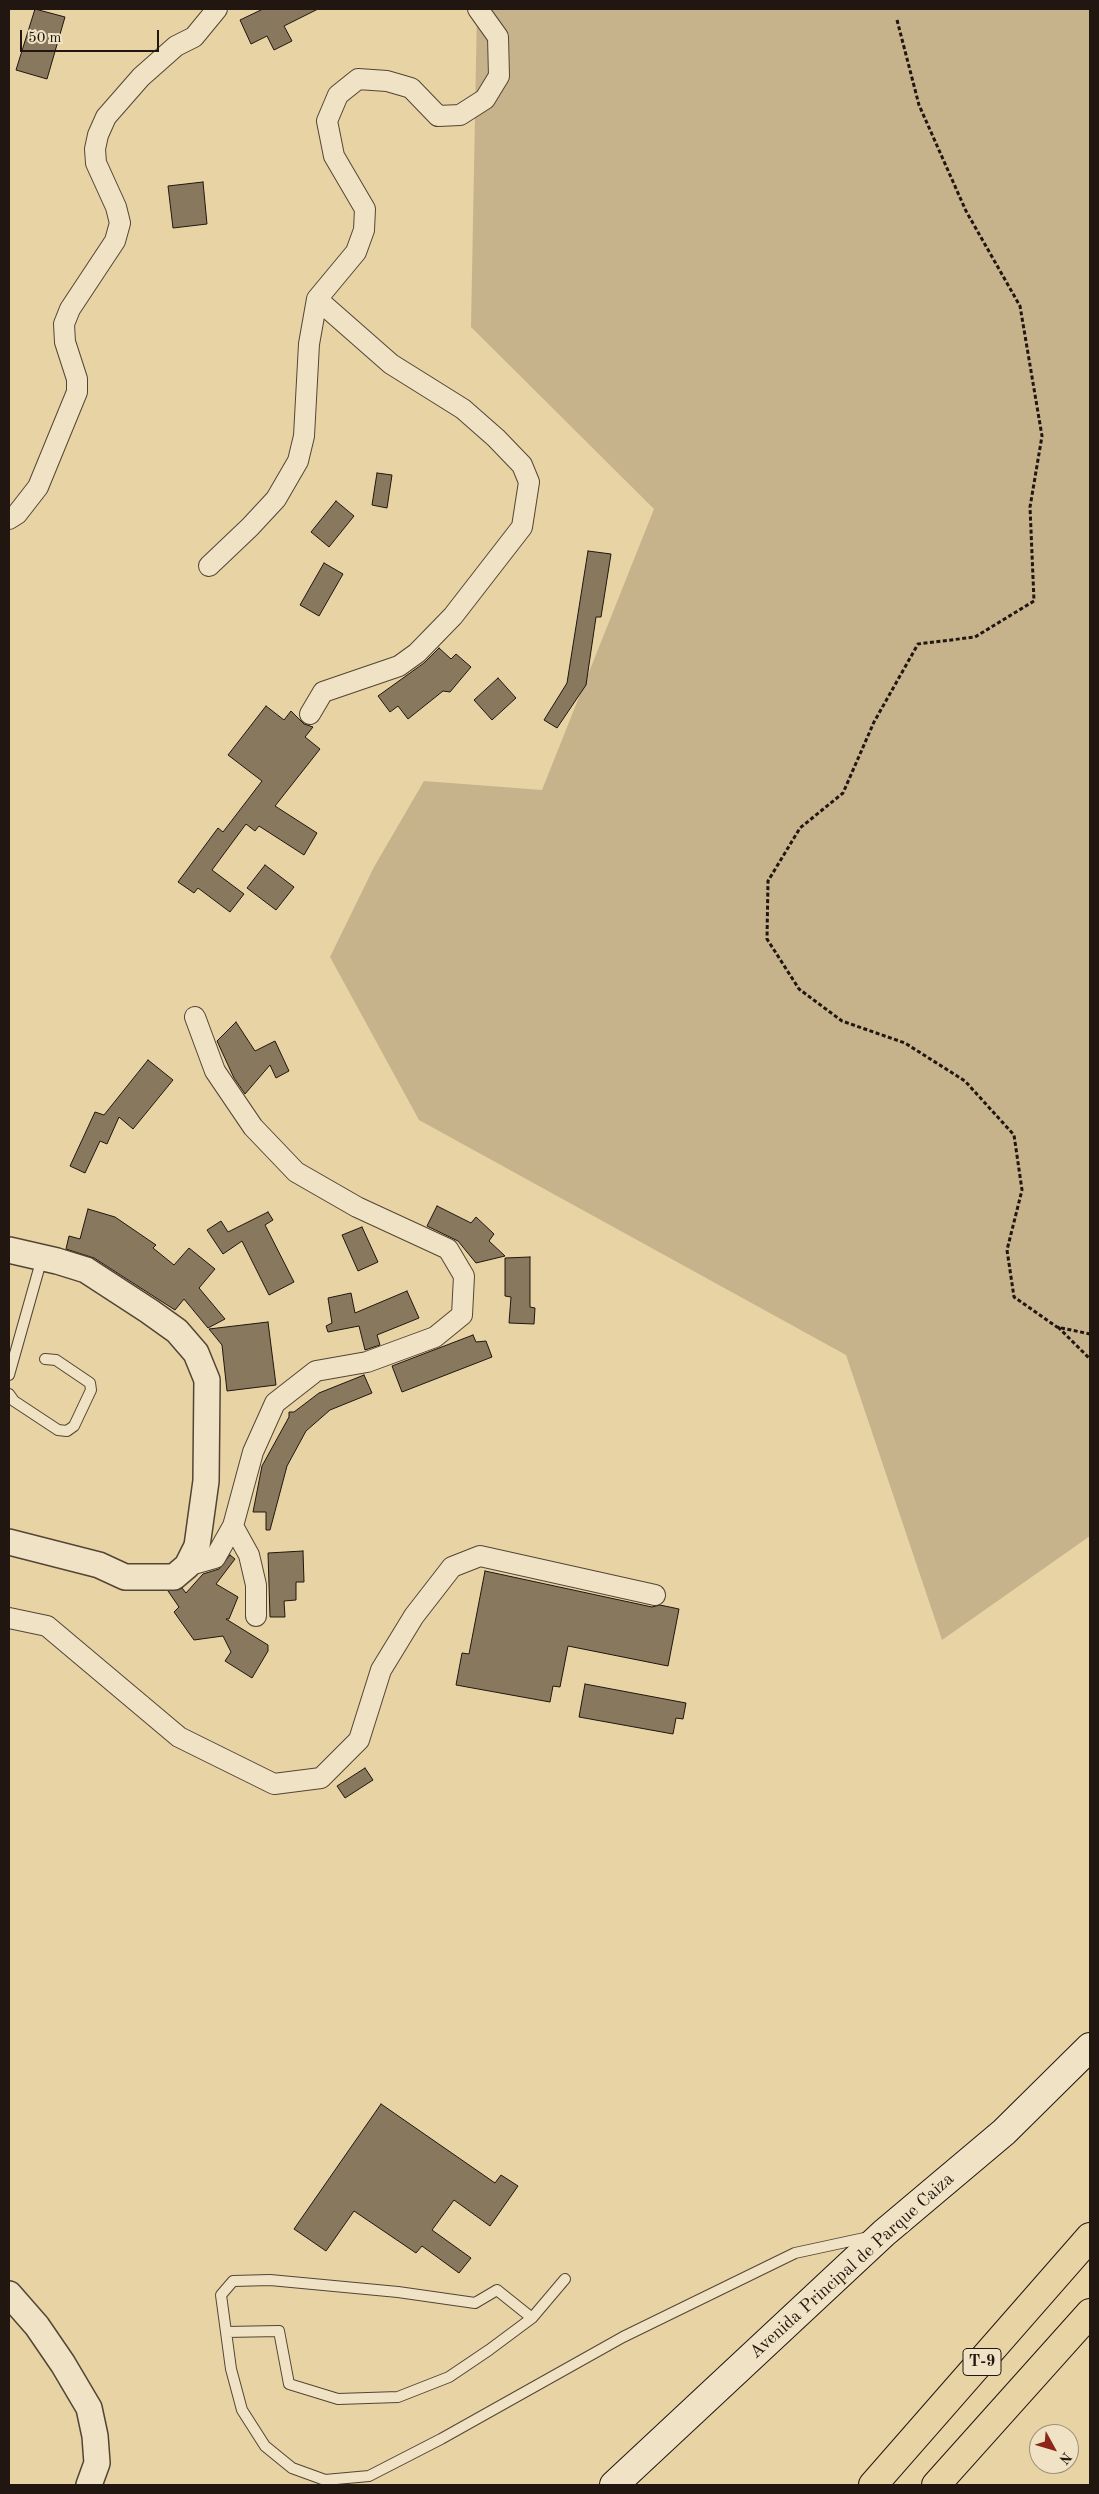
<!DOCTYPE html>
<html>
<head>
<meta charset="utf-8">
<style>
	body { margin:0 }
	#map { position:relative; width:1099px; height:2494px; overflow:hidden; background:#e8d3a5; font-family:"Old Standard TT",serif }
	canvas { display:block }
	.frame { position:absolute; inset:0; border:10px solid #211610; pointer-events:none }
	.north { position:absolute; left:1029px; top:2424px; width:50px; height:50px; box-sizing:border-box; background:#f0e2c4; border:1px solid #9d907c; border-radius:50%; rotate:129deg; font-size:14px; font-weight:700; line-height:20px; text-align:center; color:#211610 }
	.north::after { content:''; display:block; margin:auto; width:18px; height:22px; background:#8f2418; clip-path:polygon(50% 0,100% 100%,50% 72%,0 100%) }
	.scale { position:absolute; left:20px; top:30px; width:139px; height:22px; box-sizing:border-box; border:2px solid #211610; border-top:0; padding-left:6px; font-size:15px; line-height:18px; white-space:nowrap; color:#211610; -webkit-text-stroke:4px #f0e2c4; paint-order:stroke }
</style>
</head>
<body>
<div id="map">
<canvas width="1099" height="2494"></canvas>
<div class="frame"></div>
<div class="north">N</div>
<div class="scale">50 m</div>
</div>
<script>
const ctx = document.querySelector('canvas').getContext('2d');
ctx.lineJoin = 'round';
function fill(path, color) { ctx.fillStyle = color; ctx.fill(path, 'evenodd'); }
const toPath = rows => new Path2D(rows.map(r => 'M' + r).join(''));
function trace(path, color, width, dash) { ctx.strokeStyle = color; ctx.lineWidth = width; ctx.lineCap = dash ? 'butt' : 'round'; ctx.setLineDash(dash || []); ctx.stroke(path); }
function write(font, color, halo, rows, align = 'center') {
  ctx.font = font + ' "Old Standard TT",serif'; ctx.lineWidth = 5; ctx.setLineDash([]); ctx.textBaseline = 'middle'; ctx.strokeStyle = halo; ctx.fillStyle = color; for (const [text, x, y, turn = 0] of rows) {
    ctx.save(); ctx.translate(x, y); ctx.rotate((+turn || 0) * Math.PI / 180); ctx.textAlign = isNaN(turn) ? turn : align; if (halo) ctx.strokeText(text, 0, 0); ctx.fillText(text, 0, 0); ctx.restore();
  }
}
fill(toPath([
	[477,9,1090,9,1090,1536,942,1640,846,1355,419,1120,330,957,374,867,424,781,542,790,654,509,471,327]
]), '#c6b38c');
const building = toPath([
	[35,9,65,17,47,79,16,70,35,9],
	[263,9,318,9,284,26,292,41,274,50,267,36,251,44,240,20,263,9],
	[203,182,207,224,173,228,168,186,203,182],
	[377,473,392,475,387,508,372,505,377,473],
	[336,501,354,516,329,547,311,532,336,501],
	[588,551,611,554,601,617,596,617,586,685,557,728,544,720,567,683,588,551],
	[324,563,343,574,319,616,300,605,324,563],
	[439,648,451,659,456,654,471,667,450,692,443,691,408,719,398,706,390,712,378,696,424,663,439,648],
	[498,678,516,698,492,720,474,700,498,678],
	[266,706,284,720,291,711,304,724,313,727,305,737,320,749,275,806,317,833,304,855,259,826,255,831,246,824,212,870,244,894,230,912,198,888,194,893,178,882,218,828,223,832,262,781,228,755,266,706],
	[265,865,294,887,276,910,247,888,265,865],
	[236,1022,255,1051,275,1041,289,1071,276,1078,270,1065,245,1094,234,1078,217,1041,236,1022],
	[148,1060,173,1080,133,1129,119,1117,107,1144,100,1141,85,1173,70,1166,95,1112,104,1115,148,1060],
	[437,1206,471,1223,476,1217,494,1234,489,1241,505,1256,476,1263,458,1241,427,1226,437,1206],
	[88,1209,115,1217,156,1245,153,1248,174,1265,189,1248,215,1269,199,1288,225,1319,208,1328,184,1299,175,1310,94,1258,66,1249,69,1236,80,1239,88,1209],
	[268,1212,273,1220,265,1225,294,1282,269,1295,242,1241,223,1254,207,1230,221,1221,228,1232,268,1212],
	[362,1227,378,1262,358,1271,342,1235,362,1227],
	[530,1257,530,1307,535,1308,534,1324,509,1323,511,1297,505,1296,505,1258,530,1257],
	[407,1291,419,1318,377,1335,380,1345,365,1350,359,1326,328,1332,326,1326,332,1323,328,1298,351,1293,355,1313,407,1291],
	[268,1322,276,1385,227,1391,222,1345,209,1329,268,1322],
	[473,1335,476,1342,486,1341,492,1357,402,1392,392,1366,473,1335],
	[364,1375,372,1393,330,1410,306,1431,287,1466,270,1530,266,1530,266,1512,253,1512,262,1466,289,1417,289,1412,294,1412,319,1393,364,1375],
	[303,1551,304,1582,296,1582,296,1600,284,1601,285,1617,270,1617,268,1553,303,1551],
	[230,1555,235,1559,216,1584,238,1597,229,1619,226,1619,268,1645,268,1651,252,1678,225,1661,231,1652,223,1636,194,1640,174,1612,179,1607,168,1591,182,1588,186,1593,203,1574,219,1569,230,1555],
	[485,1571,652,1607,660,1605,679,1609,668,1666,568,1646,560,1687,553,1686,550,1702,456,1685,462,1653,469,1654,485,1571],
	[585,1684,686,1703,683,1719,676,1718,673,1734,579,1717,585,1684],
	[365,1768,373,1780,345,1798,337,1786,365,1768],
	[381,2104,495,2183,501,2175,518,2186,490,2226,454,2200,432,2230,471,2258,459,2273,422,2246,416,2253,354,2211,326,2251,294,2229,381,2104]
]);
fill(building, '#88785d');
trace(building, '#211610', 1);
const service = toPath([
	[9,1375,42,1258],
	[9,1394,14,1401,58,1430,67,1431,74,1426,91,1390,90,1383,56,1360,45,1359],
	[532,2318,497,2290,475,2303,398,2292,270,2280,233,2281,221,2295,231,2369,242,2410,265,2446,292,2468,325,2480,369,2476,441,2439,623,2337,795,2253,869,2237],
	[226,2332,279,2331,289,2384,338,2399,398,2397,449,2377,489,2350,532,2318,565,2279]
]);
const minor = toPath([
	[9,519,17,514,38,487,77,392,77,379,65,342,64,324,70,309,115,241,120,223,116,207,96,163,95,149,98,135,106,117,141,77,176,46,194,37,217,9],
	[209,566,250,527,276,499,298,461,304,436,309,344,317,299,356,252,364,230,365,209,334,156,327,121,338,95,358,79,387,81,411,88,438,116,460,115,485,99,499,76,498,37,478,9],
	[310,714,323,692,399,666,417,653,453,616,522,527,529,482,522,465,496,438,463,409,391,364,317,299],
	[233,1526,249,1555,256,1585,256,1616],
	[187,1566,215,1558,233,1526,253,1452,275,1403,316,1371,367,1362,435,1337,462,1315,464,1276,448,1249,357,1207,296,1172,253,1127,215,1071,195,1017],
	[9,1618,47,1626,179,1737,274,1784,321,1778,359,1740,381,1670,414,1616,452,1567,480,1556,655,1595]
]);
const tertiary = toPath([
	[9,1250,57,1261,86,1270,149,1311,177,1331,196,1353,207,1380,206,1481,197,1546,187,1566,174,1577,125,1577,99,1565,9,1542],
	[9,2294,37,2326,63,2364,89,2408,95,2436,97,2463,89,2485]
]);
const secondary = toPath([
	[614,2485,884,2233,1004,2132,1090,2047]
]);
const motorway = toPath([
	[873,2485,1090,2237],
	[936,2485,1090,2313]
]);
trace(service, '#534535', 12);
trace(minor, '#534535', 22);
trace(tertiary, '#534535', 28);
trace(secondary, '#211610', 30);
trace(motorway, '#211610', 30);
trace(toPath([
	[897,20,919,105,966,211,1020,306,1042,436,1030,507,1034,601,975,637,918,644,874,722,843,793,800,828,768,881,767,939,799,989,842,1021,905,1043,965,1081,1014,1135,1022,1190,1007,1250,1014,1297,1057,1327,1090,1334],
	[1058,1327,1090,1359]
]), '#211610', 3, [4, 2.5]);
trace(service, '#f0e2c4', 10);
trace(minor, '#f0e2c4', 20);
trace(tertiary, '#f0e2c4', 25);
trace(secondary, '#f0e2c4', 28);
trace(motorway, '#e8d3a5', 28);
for (const [x, y, w] of [
	[982,2362,38]
]) { const box = new Path2D(); box.roundRect(x - w / 2, y - 13.5, w, 27, 4); ctx.fillStyle = '#f0e2c4'; ctx.fill(box); trace(box, '#211610', 1); }
write('bold 16px', '#211610', null, [
	["T-9",982,2362]
]);
write('18px', '#211610', '#f0e2c4', [
	["Avenida Principal de Parque Caiza",852,2266,-42]
]);
</script>
</body>
</html>
